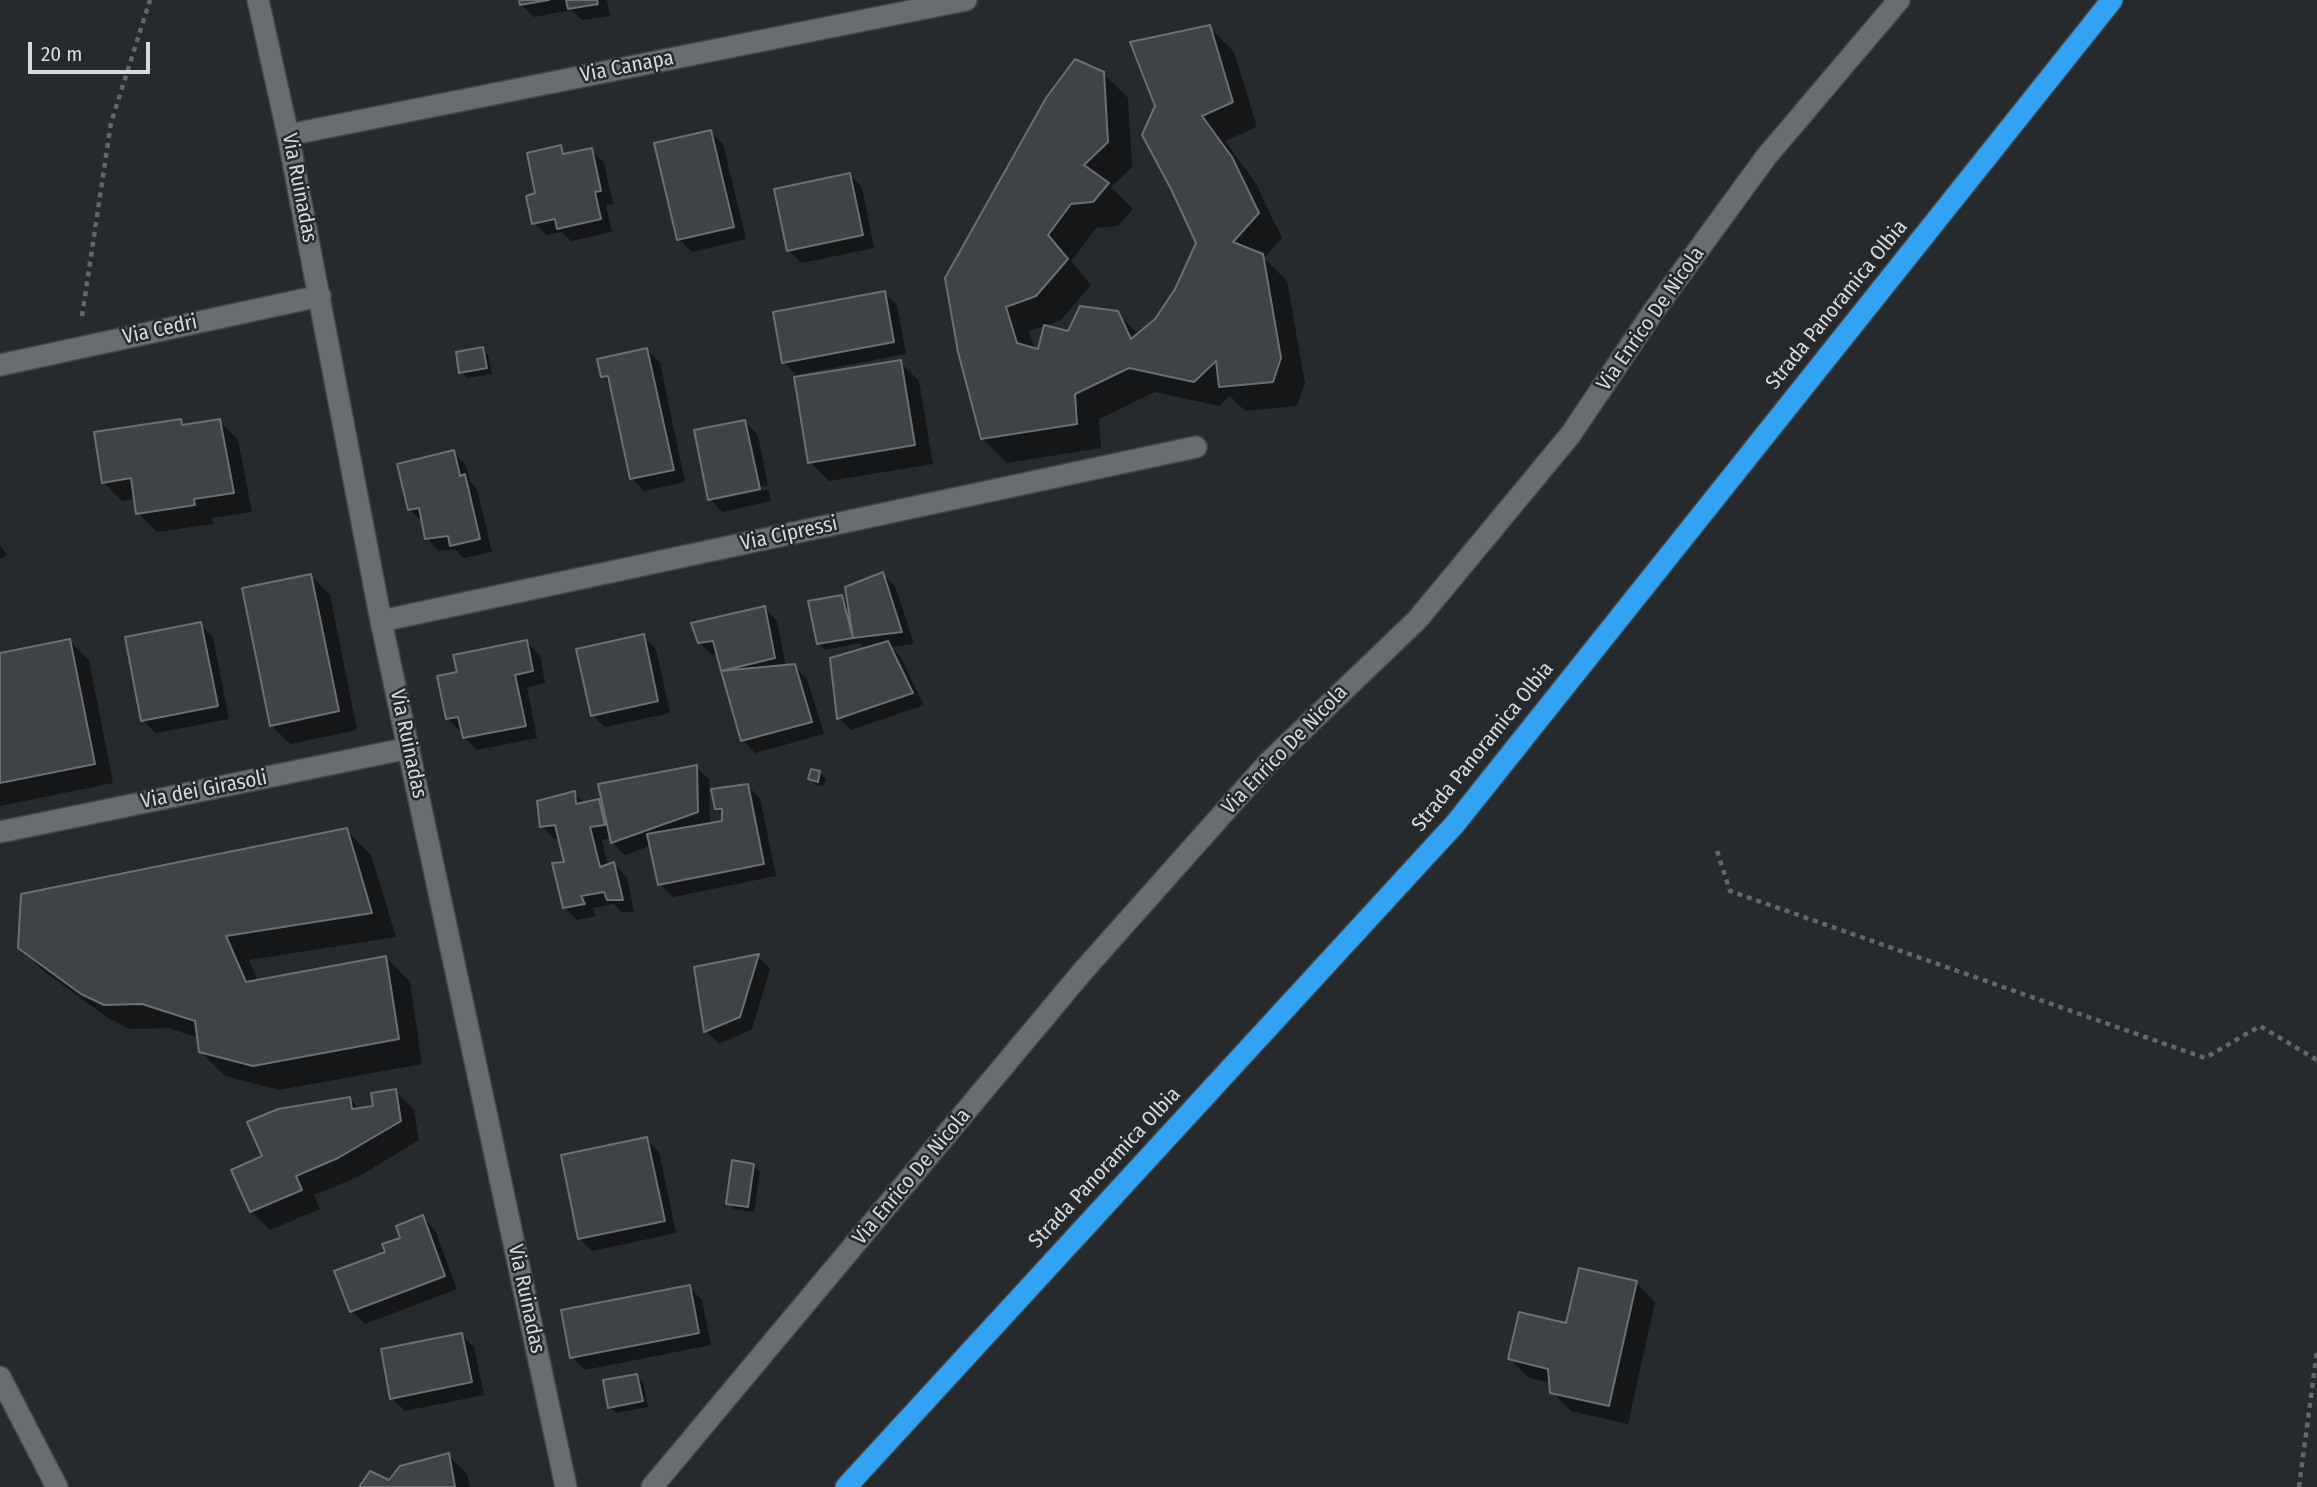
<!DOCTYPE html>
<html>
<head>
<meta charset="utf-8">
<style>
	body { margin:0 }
	#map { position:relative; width:2317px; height:1487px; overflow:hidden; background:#262a2d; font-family:"Fira Sans Condensed",sans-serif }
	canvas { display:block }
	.scale { position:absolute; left:28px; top:42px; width:122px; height:32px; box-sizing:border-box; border:4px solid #d7d9db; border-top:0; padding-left:9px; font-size:21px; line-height:24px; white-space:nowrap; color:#d7d9db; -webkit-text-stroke:5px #262a2d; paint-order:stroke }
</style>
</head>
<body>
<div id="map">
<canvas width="2317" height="1487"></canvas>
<div class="scale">20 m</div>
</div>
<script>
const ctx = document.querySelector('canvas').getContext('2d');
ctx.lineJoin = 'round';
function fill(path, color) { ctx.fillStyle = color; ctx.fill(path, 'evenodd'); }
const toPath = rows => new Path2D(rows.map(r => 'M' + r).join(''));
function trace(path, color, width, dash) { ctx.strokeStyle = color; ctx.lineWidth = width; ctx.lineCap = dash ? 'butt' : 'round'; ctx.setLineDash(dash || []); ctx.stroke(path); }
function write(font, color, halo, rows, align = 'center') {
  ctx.font = font + ' "Fira Sans Condensed",sans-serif'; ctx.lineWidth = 5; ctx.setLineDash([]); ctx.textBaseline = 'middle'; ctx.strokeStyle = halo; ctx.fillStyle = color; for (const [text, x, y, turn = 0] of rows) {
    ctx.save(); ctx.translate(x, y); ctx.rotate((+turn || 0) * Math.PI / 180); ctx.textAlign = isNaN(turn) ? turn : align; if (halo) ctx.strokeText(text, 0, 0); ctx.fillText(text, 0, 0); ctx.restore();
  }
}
fill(toPath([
	[521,0,607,0,610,16,582,20,572,10,534,17,521,4],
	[1209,27,1234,52,1257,127,1225,141,1256,184,1282,238,1264,258,1287,281,1305,383,1297,406,1245,411,1230,396,1219,406,1155,392,1099,419,1101,448,1007,463,982,438,960,351,1103,73,1128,98,1132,167,1111,187,1133,209,1118,226,1096,228,1071,261,1091,285,1061,320,1029,331,1035,350,1040,351,1069,333,1117,313,1139,335,1156,320,1176,290,1198,243,1173,189],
	[1127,333,1130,333,1137,346,1134,348],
	[710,132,723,144,746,239,692,252,679,239],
	[560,147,568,155,591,150,604,163,613,204,606,205,612,232,571,241,562,232,547,235,534,223,538,194],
	[849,174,862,187,874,248,802,263,789,251],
	[884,292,897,305,906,354,796,375,784,362],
	[482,349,488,355,492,374,467,378,461,372],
	[647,350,660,363,685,482,644,491,632,478,611,385,603,376],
	[900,362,919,381,933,464,829,481,810,462],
	[181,421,186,426,219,421,238,440,252,512,212,518,213,524,157,532,138,513,136,499,122,501,103,482],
	[745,422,758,435,771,501,722,512,710,499],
	[768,485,769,489,717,500,717,496],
	[453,452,466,465,470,481,477,489,492,552,464,558,455,549,439,551,427,538,424,523,410,510],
	[0,545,7,555,0,559],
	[883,574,895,586,914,644,891,647,900,656,924,705,851,730,839,718,866,649,860,643,825,650,819,644,842,597,849,604],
	[311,576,330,595,357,730,290,744,271,725],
	[765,608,777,621,786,667,794,666,807,679,824,734,755,753,743,740,718,654,712,655,699,642],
	[200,624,213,637,229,719,156,733,143,720],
	[643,636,656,649,670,713,605,727,592,715],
	[70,641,89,660,113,783,0,806,0,654],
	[527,642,540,655,545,683,527,687,537,738,477,750,464,737,463,730,460,731,447,718,459,673],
	[696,767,709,779,710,825,724,823,724,816,716,808,747,785,760,798,776,876,673,897,660,884,652,845,625,855,612,842,611,838,602,840,608,866,614,864,627,877,634,912,622,912,614,904,592,908,596,916,577,920,564,907,566,863,560,838,554,839,542,826,574,793,585,804,598,801,605,808],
	[820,773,826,779,824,786,816,785,810,779],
	[346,830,371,855,396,937,249,960,258,981,386,957,410,982,422,1064,279,1090,225,1076,200,1051,199,1038,168,1028,130,1029,108,1018,45,972,20,947],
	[758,956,770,969,752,1029,719,1044,706,1031],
	[395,1091,414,1110,419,1140,358,1177,314,1195,320,1209,270,1230,251,1211,264,1157,350,1099,360,1110,375,1107],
	[646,1139,659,1152,676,1233,592,1251,579,1238],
	[754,1166,760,1172,754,1212,734,1209,728,1203],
	[423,1217,435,1230,457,1289,365,1324,352,1311,387,1253],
	[1636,1283,1655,1302,1628,1424,1571,1411,1552,1392,1551,1383,1529,1378,1510,1359],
	[689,1287,702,1300,711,1345,585,1370,572,1357],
	[462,1335,474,1347,484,1395,405,1411,392,1398],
	[637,1376,643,1382,648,1407,616,1413,610,1407],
	[448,1455,467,1474,470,1487,362,1487,389,1482]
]), '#0007');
const building = toPath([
	[519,0,549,0,520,5,519,0],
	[566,0,597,0,598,4,568,9,566,0],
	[1210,25,1233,102,1202,116,1232,157,1259,213,1233,242,1263,254,1281,358,1273,382,1219,387,1216,361,1194,382,1129,368,1075,394,1077,424,981,439,958,352,945,278,1046,98,1075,59,1104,72,1108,142,1084,165,1109,183,1093,202,1071,204,1048,235,1068,259,1036,296,1006,307,1017,343,1038,349,1044,325,1068,331,1080,306,1118,311,1131,339,1155,319,1175,289,1196,243,1171,189,1142,135,1155,106,1130,42,1210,25],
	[711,130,734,227,677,240,654,143,711,130],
	[561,145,563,154,592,148,601,191,595,192,601,219,557,229,555,219,532,224,526,196,535,193,527,153,561,145],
	[850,173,863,235,787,251,774,189,850,173],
	[885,291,894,342,782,363,773,312,885,291],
	[483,347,487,368,459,373,456,352,483,347],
	[647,348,674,470,630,479,608,376,601,377,597,359,647,348],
	[901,360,915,445,808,463,794,377,901,360],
	[181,419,182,425,220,419,234,493,194,499,195,505,136,514,131,478,102,483,94,432,181,419],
	[745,420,760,489,708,500,694,430,745,420],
	[454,450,460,476,465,474,480,539,450,546,448,536,425,539,419,508,408,510,397,464,454,450],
	[883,572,902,632,853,638,845,587,883,572],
	[311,574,339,711,270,726,242,588,311,574],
	[842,595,853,638,817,644,808,601,842,595],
	[765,606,775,658,721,671,713,641,698,643,691,623,765,606],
	[201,622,218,706,141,721,125,637,201,622],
	[644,634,658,701,591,716,576,649,644,634],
	[70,639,95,764,0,783,0,653,70,639],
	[527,640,533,671,515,675,526,726,463,738,458,717,446,719,437,676,457,672,453,655,527,640],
	[888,641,913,693,837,719,830,658,888,641],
	[795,664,812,722,741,741,721,671,795,664],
	[697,765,698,812,611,843,598,784,697,765],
	[811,769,820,771,818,782,808,779,811,769],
	[748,784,764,864,658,885,647,834,722,821,722,809,715,809,711,789,748,784],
	[575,791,576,804,599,799,605,825,590,827,600,867,614,862,623,900,607,900,604,892,581,896,585,904,563,908,552,863,564,862,555,825,540,827,537,801,575,791],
	[347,828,372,913,226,936,246,982,386,956,399,1039,253,1066,199,1052,195,1021,142,1004,104,1005,81,994,18,948,21,894,347,828],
	[759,954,740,1017,704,1032,694,967,759,954],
	[396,1089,401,1121,338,1158,296,1176,302,1190,250,1212,231,1170,262,1156,247,1122,278,1109,350,1097,352,1109,373,1106,371,1093,396,1089],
	[647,1137,665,1221,578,1239,561,1155,647,1137],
	[732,1160,754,1164,748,1207,726,1204,732,1160],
	[423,1215,445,1276,350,1312,334,1271,385,1252,382,1244,400,1238,396,1226,423,1215],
	[1579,1268,1637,1281,1609,1406,1550,1393,1548,1369,1508,1359,1519,1312,1566,1323,1579,1268],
	[690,1285,699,1333,570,1358,561,1310,690,1285],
	[462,1333,472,1382,390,1399,381,1349,462,1333],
	[637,1374,643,1401,608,1408,603,1380,637,1374],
	[449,1453,455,1487,359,1487,370,1471,389,1480,400,1466,449,1453]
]);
fill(building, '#3f4246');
trace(building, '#6b6f73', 2);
const minor = toPath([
	[258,0,288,135,381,621,566,1487],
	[288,135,966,0],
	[0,365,320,296],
	[381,621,1196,447],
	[0,832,409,748],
	[0,1377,57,1487],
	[652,1487,1083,971,1268,763,1418,619,1571,434,1653,312,1766,157,1899,0]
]);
const highway = toPath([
	[846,1487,1455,824,2112,0]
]);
trace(minor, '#434648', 24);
trace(highway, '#434648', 24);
trace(toPath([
	[82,316,111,123,150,0],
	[1717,851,1730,891,2205,1058,2260,1026,2317,1060],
	[2299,1487,2317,1351]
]), '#636769', 4.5, [5, 5]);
trace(minor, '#696d71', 21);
trace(highway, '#32a3f2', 21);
write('21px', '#d7d9db', '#262a2d', [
	["Via Canapa",627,67,-11],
	["Via Ruinadas",299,188,79],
	["Strada Panoramica Olbia",1837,305,-51],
	["Via Enrico De Nicola",1651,319,-55],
	["Via Cedri",160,330,-12],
	["Via Cipressi",789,534,-12],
	["Via Ruinadas",408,744,78],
	["Strada Panoramica Olbia",1483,747,-51],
	["Via Enrico De Nicola",1285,750,-46],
	["Via dei Girasoli",204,790,-11],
	["Strada Panoramica Olbia",1105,1168,-47],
	["Via Enrico De Nicola",912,1177,-50],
	["Via Ruinadas",526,1299,78]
]);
</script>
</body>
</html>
